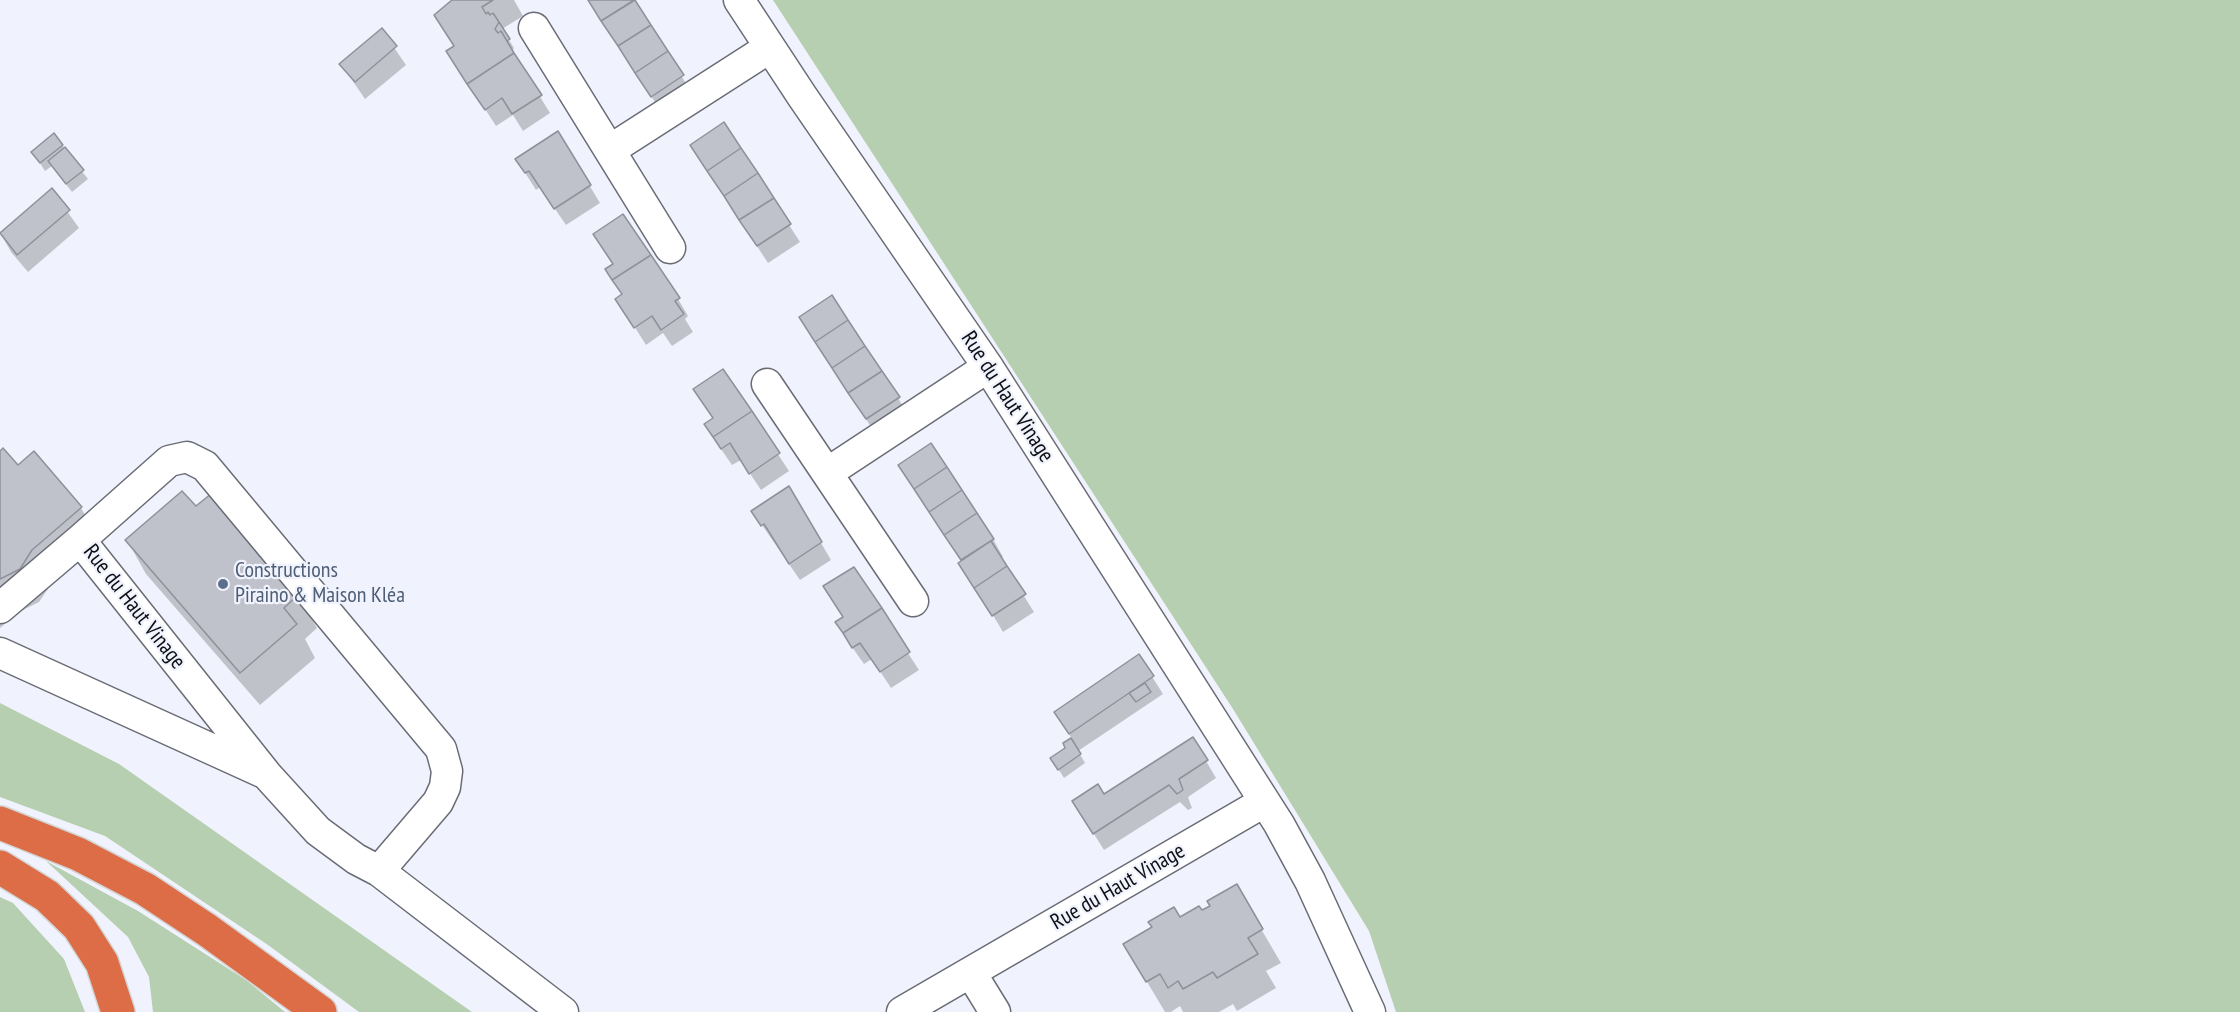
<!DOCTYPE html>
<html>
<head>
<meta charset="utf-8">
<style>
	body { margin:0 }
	canvas { display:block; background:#f0f3fd }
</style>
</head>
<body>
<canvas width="2240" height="1012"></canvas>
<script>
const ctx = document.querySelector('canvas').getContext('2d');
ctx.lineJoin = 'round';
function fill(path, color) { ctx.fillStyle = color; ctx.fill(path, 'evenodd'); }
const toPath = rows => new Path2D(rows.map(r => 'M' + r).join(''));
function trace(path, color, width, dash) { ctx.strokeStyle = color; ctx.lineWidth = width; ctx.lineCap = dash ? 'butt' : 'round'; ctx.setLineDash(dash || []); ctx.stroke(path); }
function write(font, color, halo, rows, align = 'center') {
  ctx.font = font + ' "PT Sans Narrow",sans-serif'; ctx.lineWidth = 4.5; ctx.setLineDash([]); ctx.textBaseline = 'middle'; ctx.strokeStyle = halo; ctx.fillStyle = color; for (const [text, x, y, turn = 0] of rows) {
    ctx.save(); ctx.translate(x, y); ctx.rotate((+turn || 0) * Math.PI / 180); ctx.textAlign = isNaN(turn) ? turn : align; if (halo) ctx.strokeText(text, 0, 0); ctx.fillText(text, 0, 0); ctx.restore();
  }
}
fill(toPath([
	[773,0,2240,0,2240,1012,1396,1012,1369,931,1233,709],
	[0,703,119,764,472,1012,359,1012,268,945,105,836,0,797],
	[46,861,138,911,246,980,285,1012,153,1012,149,977,128,937],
	[0,897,13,903,64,959,85,1012,0,1012]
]), '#b6cfb0');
fill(toPath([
	[454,0,514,0,523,16,502,29,514,48,512,51,550,113,523,131,513,115,496,126,448,52,454,46,436,16],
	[589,0,634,0,692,93,662,113],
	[382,30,406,65,365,99,341,64],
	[724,124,800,242,768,263,702,162],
	[558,133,600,203,566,225,540,187,536,190,517,160],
	[62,145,88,179,72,192,52,166,45,171,33,152],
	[52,190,79,228,28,272,11,252,1,234],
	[607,270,678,299,688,316,685,319,693,332,672,346,663,333,646,345,617,299,622,295],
	[811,335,898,398,908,415,877,436],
	[723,371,789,471,761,490,741,460,732,465,716,442,714,419,705,407],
	[0,453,17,467,81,508,100,541,50,586,39,602,19,612,0,628],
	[789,488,831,560,800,580,753,512],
	[196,508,298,595,317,628,305,639,315,658,260,705,146,574,127,540],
	[936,520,993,539,1003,557,1000,558,1034,612,1003,632],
	[853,569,919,670,891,688,872,659,864,664,847,640,844,618],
	[1139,656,1163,694,1078,751,1085,763,1064,778,1057,767,1067,748,1065,744,1072,739,1066,729],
	[1193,739,1216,778,1188,797,1192,808,1188,810,1180,802,1104,850,1084,818,1104,796],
	[1236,886,1281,963,1266,971,1276,988,1237,1011,1233,1004,1219,1012,1183,1012,1180,1006,1171,1012,1165,1012,1125,945,1201,912]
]), '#0003');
const building = toPath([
	[452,0,493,0,482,7,486,14,488,12,490,15,493,13,499,22,495,29,498,33,501,31,514,53,467,84,446,51,454,46,434,15,452,0],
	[588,0,634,0,601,21,588,0],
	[635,0,651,25,618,46,601,21,635,0],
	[499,22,510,39,507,41,501,31,498,33,495,29,499,22],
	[651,25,668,51,635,73,618,46,651,25],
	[382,28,397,46,355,82,339,64,382,28],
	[668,51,684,75,651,97,635,73,668,51],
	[514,53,542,95,512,114,502,98,485,110,467,84,514,53],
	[724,122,741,148,707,171,690,145,724,122],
	[558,131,591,185,554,209,529,171,525,173,515,159,558,131],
	[54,133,63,145,40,163,31,152,54,133],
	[65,147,84,170,66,184,48,161,65,147],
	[741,148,758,173,724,196,707,171,741,148],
	[758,173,774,198,739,220,724,196,758,173],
	[52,188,70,210,17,255,0,233,52,188],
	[774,198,791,224,757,246,739,220,774,198],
	[623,214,651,255,612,280,605,269,613,264,593,234,623,214],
	[651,255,680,298,675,301,684,314,661,330,652,316,634,328,615,299,622,294,612,280,651,255],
	[832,295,848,320,815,342,799,317,832,295],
	[848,320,865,346,832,368,815,342,848,320],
	[865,346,882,371,848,393,832,368,865,346],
	[723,369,752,411,713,437,704,424,713,418,693,389,723,369],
	[882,371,900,397,866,419,848,393,882,371],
	[752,411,780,453,749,474,730,443,721,449,713,437,752,411],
	[931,443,947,467,914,489,898,465,931,443],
	[3,448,18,465,34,451,82,507,32,550,20,569,0,579,0,451,3,448],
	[947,467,962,490,929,512,914,489,947,467],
	[789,486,822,542,789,564,764,524,761,526,751,511,789,486],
	[962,490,977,513,944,535,929,512,962,490],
	[182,491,196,506,212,493,299,594,284,608,297,624,240,673,125,540,182,491],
	[977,513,994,539,961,560,944,535,977,513],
	[991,541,1007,566,974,588,958,563,991,541],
	[1007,566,1026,594,992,616,974,588,1007,566],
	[854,567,882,608,843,633,835,622,843,617,823,586,854,567],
	[882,608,910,652,880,672,860,643,852,648,843,633,882,608],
	[1139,654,1154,676,1069,734,1054,712,1139,654],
	[1145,683,1151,692,1136,702,1129,693,1145,683],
	[1193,737,1208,760,1179,779,1183,790,1177,794,1169,785,1093,834,1072,801,1098,784,1104,794,1193,737],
	[1071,738,1081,754,1058,770,1050,758,1065,748,1063,743,1071,738],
	[1237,884,1263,929,1248,938,1258,954,1217,978,1213,972,1183,989,1178,981,1168,988,1160,974,1146,982,1123,944,1152,927,1148,922,1174,907,1180,917,1199,906,1202,910,1210,906,1207,901,1237,884]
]);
fill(building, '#bfc1cb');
trace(building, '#8f919a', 1.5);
const minor = toPath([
	[739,0,802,96,988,367,1279,824,1310,881,1370,1012],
	[534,28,670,248],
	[610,150,769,48],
	[767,384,913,601],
	[827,473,988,367],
	[0,608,80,540],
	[0,653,262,772],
	[379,871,438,802,445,787,447,771,441,749,205,466,187,457,169,461,80,540,267,775,318,831,356,859,379,871,563,1012],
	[971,973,995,1012],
	[902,1012,1264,802]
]);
const motorway = toPath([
	[0,823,78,854,145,889,207,930,320,1012],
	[0,867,47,896,79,927,102,963,118,1012]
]);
trace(minor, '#6a6c75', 33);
trace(motorway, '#d4d4d4', 36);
trace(minor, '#fff', 30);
trace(motorway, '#dc6d46', 33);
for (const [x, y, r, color] of [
	[223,584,6,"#5c6f8a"]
]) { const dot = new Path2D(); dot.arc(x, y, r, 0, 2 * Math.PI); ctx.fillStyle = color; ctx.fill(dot); trace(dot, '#f0f3fd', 2); }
write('22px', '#0e0f12', '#f0f3fd', [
	["Rue du Haut Vinage",1007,397,57],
	["Rue du Haut Vinage",134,607,52],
	["Rue du Haut Vinage",1118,887,-30]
]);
write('22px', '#4e5e75', '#f0f3fd', [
	["Constructions",235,571],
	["Piraino & Maison Kléa",235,596]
], 'left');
</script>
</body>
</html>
